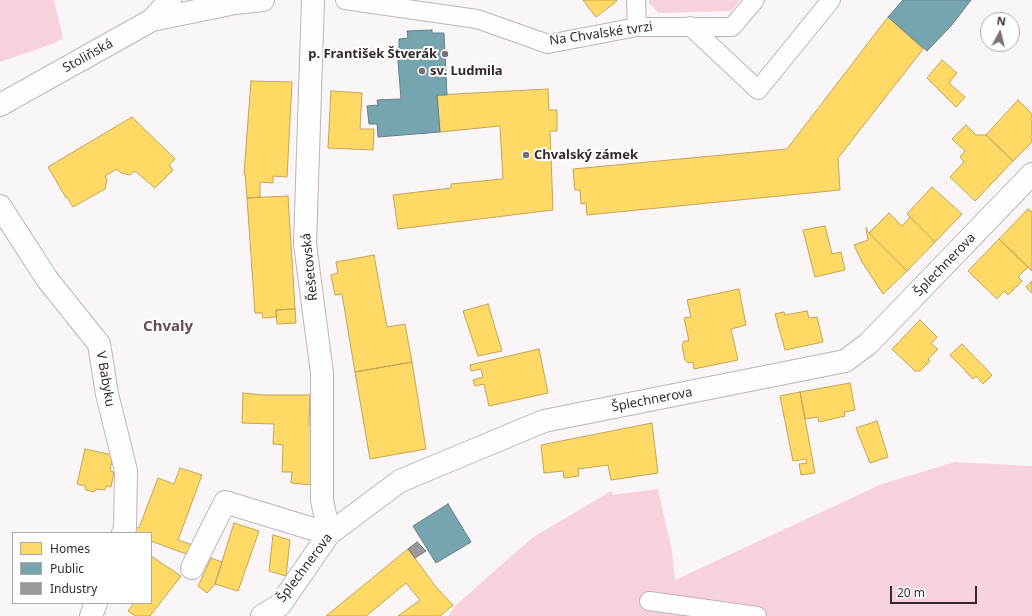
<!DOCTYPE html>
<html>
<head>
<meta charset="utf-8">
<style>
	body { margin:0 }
	#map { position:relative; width:1032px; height:616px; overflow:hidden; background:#faf5f6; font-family:"Noto Sans",sans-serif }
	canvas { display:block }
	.legend { position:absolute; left:12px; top:532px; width:140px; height:72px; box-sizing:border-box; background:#fff; border:1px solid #afa9ab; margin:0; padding:5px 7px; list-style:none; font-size:12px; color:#36292c }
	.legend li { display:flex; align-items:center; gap:8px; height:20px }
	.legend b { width:20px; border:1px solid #afa9ab }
	.north { position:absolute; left:980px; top:12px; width:40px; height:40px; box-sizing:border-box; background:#fff; border:1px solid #afa9ab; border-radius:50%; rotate:7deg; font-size:11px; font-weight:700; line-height:16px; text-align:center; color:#36292c }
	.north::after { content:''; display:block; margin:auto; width:14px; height:18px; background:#7b7073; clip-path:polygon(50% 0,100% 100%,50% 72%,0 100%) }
	.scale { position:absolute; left:890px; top:586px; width:87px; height:18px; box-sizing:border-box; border:2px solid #36292c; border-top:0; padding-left:5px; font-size:12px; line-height:14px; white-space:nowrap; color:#36292c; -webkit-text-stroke:3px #fff; paint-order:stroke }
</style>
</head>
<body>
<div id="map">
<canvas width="1032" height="616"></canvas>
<ul class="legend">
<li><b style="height:11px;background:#ffd966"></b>Homes</li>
<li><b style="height:11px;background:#76a5af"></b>Public</li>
<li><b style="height:11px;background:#999"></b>Industry</li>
</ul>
<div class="north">N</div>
<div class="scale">20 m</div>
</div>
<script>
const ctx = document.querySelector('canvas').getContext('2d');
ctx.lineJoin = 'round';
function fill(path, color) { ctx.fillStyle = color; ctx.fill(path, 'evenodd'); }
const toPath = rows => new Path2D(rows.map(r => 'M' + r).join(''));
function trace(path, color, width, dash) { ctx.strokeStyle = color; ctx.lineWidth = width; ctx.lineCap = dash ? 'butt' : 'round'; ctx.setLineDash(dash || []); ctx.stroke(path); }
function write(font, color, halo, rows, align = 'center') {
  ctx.font = font + ' "Noto Sans",sans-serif'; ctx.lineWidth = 4; ctx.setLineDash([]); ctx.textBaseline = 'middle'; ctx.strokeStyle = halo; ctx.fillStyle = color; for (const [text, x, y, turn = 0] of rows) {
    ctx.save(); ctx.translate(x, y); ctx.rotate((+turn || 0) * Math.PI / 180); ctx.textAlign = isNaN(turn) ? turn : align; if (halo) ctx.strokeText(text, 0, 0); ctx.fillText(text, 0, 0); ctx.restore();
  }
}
fill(toPath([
	[0,0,54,0,63,38,55,43,0,62],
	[649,0,740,0,731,11,659,13,649,3],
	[955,462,1032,466,1032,616,448,616,455,606,532,538,611,491,613,495,658,489,672,551,675,580,882,484]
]), '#f8d2db');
const homes = toPath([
	[583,0,616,0,617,1,596,17,583,0],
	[888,17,923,49,838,158,840,190,587,215,586,203,581,204,580,190,575,190,573,169,787,149,888,17],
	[942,60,957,73,949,83,965,97,956,107,927,78,942,60],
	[251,81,292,82,287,177,273,176,273,183,260,182,260,197,247,198,245,174,244,174,251,81],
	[548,89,549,110,557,110,557,131,550,131,553,210,398,229,393,195,451,188,451,184,503,179,500,126,440,132,437,95,548,89],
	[331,91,362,93,360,129,374,129,373,150,328,148,331,91],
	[1018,100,1032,114,1032,142,1013,161,986,135,1018,100],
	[132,117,175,159,169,165,173,170,155,188,135,171,130,175,121,173,117,169,105,176,107,180,105,189,73,207,67,197,66,198,48,167,132,117],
	[966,125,976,135,986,135,1013,161,975,201,950,177,964,162,960,157,965,151,952,139,966,125],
	[932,187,962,214,935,242,907,214,932,187],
	[288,196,295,309,276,310,276,317,263,318,262,313,255,313,247,198,288,196],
	[1028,209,1032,212,1032,271,999,239,1028,209],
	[889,213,902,226,910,217,935,242,907,271,869,233,889,213],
	[825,226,832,254,841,252,845,270,815,277,803,230,825,226],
	[866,228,869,233,907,271,883,294,862,262,854,245,868,240,866,228],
	[999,239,1028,267,1018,277,1022,281,1008,295,1004,291,997,299,968,271,999,239],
	[374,255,387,327,405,324,412,362,355,372,342,294,335,295,331,275,338,273,336,262,374,255],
	[1032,281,1032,293,1026,287,1032,281],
	[739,289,746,325,731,329,738,360,694,369,693,362,688,363,685,360,682,346,684,341,689,341,684,318,691,317,687,300,739,289],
	[488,304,502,351,478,356,463,311,488,304],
	[295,309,296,323,277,324,276,310,295,309],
	[807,311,809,318,817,317,823,342,785,350,775,314,784,312,785,315,807,311],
	[920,320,937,337,931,344,938,349,928,359,930,361,920,371,915,371,892,349,920,320],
	[962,344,992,375,983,384,976,376,973,379,950,355,962,344],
	[539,349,548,393,489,406,484,384,475,386,473,380,483,377,481,369,471,371,470,365,539,349],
	[412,362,426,449,370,459,355,372,412,362],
	[850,383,855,410,844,412,845,416,819,422,818,417,805,419,800,392,850,383],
	[800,392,815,473,801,475,799,464,807,463,806,459,793,461,780,396,800,392],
	[243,393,263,395,310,395,309,425,315,425,312,485,291,483,292,472,282,472,283,445,273,444,274,424,242,423,243,393],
	[877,421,888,457,870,463,856,428,877,421],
	[652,423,658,473,611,480,608,465,578,469,579,476,564,478,563,471,544,473,541,445,652,423],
	[85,449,113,455,110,471,114,472,111,487,106,486,105,490,97,489,94,492,86,490,85,486,77,484,85,449],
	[180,468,202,475,178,540,198,547,194,557,151,541,151,533,132,533,130,525,139,528,158,478,174,484,180,468],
	[234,523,259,531,238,591,215,584,234,523],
	[273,535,290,540,286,576,269,571,273,535],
	[408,549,436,587,453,605,440,616,398,616,420,600,406,583,366,616,326,616,408,549],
	[151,556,181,576,150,616,135,616,128,611,134,603,151,603,151,556],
	[211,558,222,562,215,584,207,593,198,586,211,558]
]);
fill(homes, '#ffd966');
trace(homes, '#c3a455', 1);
const public = toPath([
	[903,0,971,0,951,26,927,51,888,17,903,0],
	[432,30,432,33,444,33,447,95,437,95,440,132,378,137,377,124,369,124,367,106,378,105,377,100,401,99,397,48,399,48,399,39,408,38,407,31,432,30],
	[448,504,471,542,436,563,413,526,448,504]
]);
fill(public, '#76a5af');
trace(public, '#638088', 1);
const industry = toPath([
	[417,542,426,551,415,558,408,549,417,542]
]);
fill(industry, '#999');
trace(industry, '#7b7778', 1);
const lane = toPath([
	[345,0,477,19,548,44,637,27,732,27,755,0],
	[636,0,637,27],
	[690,26,758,90,831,0],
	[649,601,757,616]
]);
const street = toPath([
	[152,20,235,3,263,0],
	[0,105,152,20,170,0],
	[0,206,47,279,99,344,107,394,126,471,125,528,123,533],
	[192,568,225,502,329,534,322,500,322,373,305,244,313,0],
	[91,616,96,603],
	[262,616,280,605,329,534,400,481,544,421,845,361,868,344,1032,174]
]);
trace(lane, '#bdb4b6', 20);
trace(street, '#bdb4b6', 24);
trace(lane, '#fefefe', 18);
trace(street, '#fefefe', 22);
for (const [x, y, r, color] of [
	[445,54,4,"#7b7073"],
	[422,71,4,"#7b7073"],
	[526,155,4,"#7b7073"]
]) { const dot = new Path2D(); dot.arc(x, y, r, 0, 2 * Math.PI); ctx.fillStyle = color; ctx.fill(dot); trace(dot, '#fff', 1.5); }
write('13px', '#36292c', '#fff', [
	["Na Chvalské tvrzi",601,34,-8],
	["Stoliňská",88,56,-29],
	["Šplechnerova",945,265,-46],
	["Řešetovská",310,267,-96],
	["V Babyku",105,379,80],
	["Šplechnerova",652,400,-11],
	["Šplechnerova",305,568,-53]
]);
write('bold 13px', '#36292c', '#fff', [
	["p. František Štverák",437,54,"right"],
	["sv. Ludmila",430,71],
	["Chvalský zámek",534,155]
], 'left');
write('bold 15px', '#6a4c53', '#fff', [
	["Chvaly",168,327]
]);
</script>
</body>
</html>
